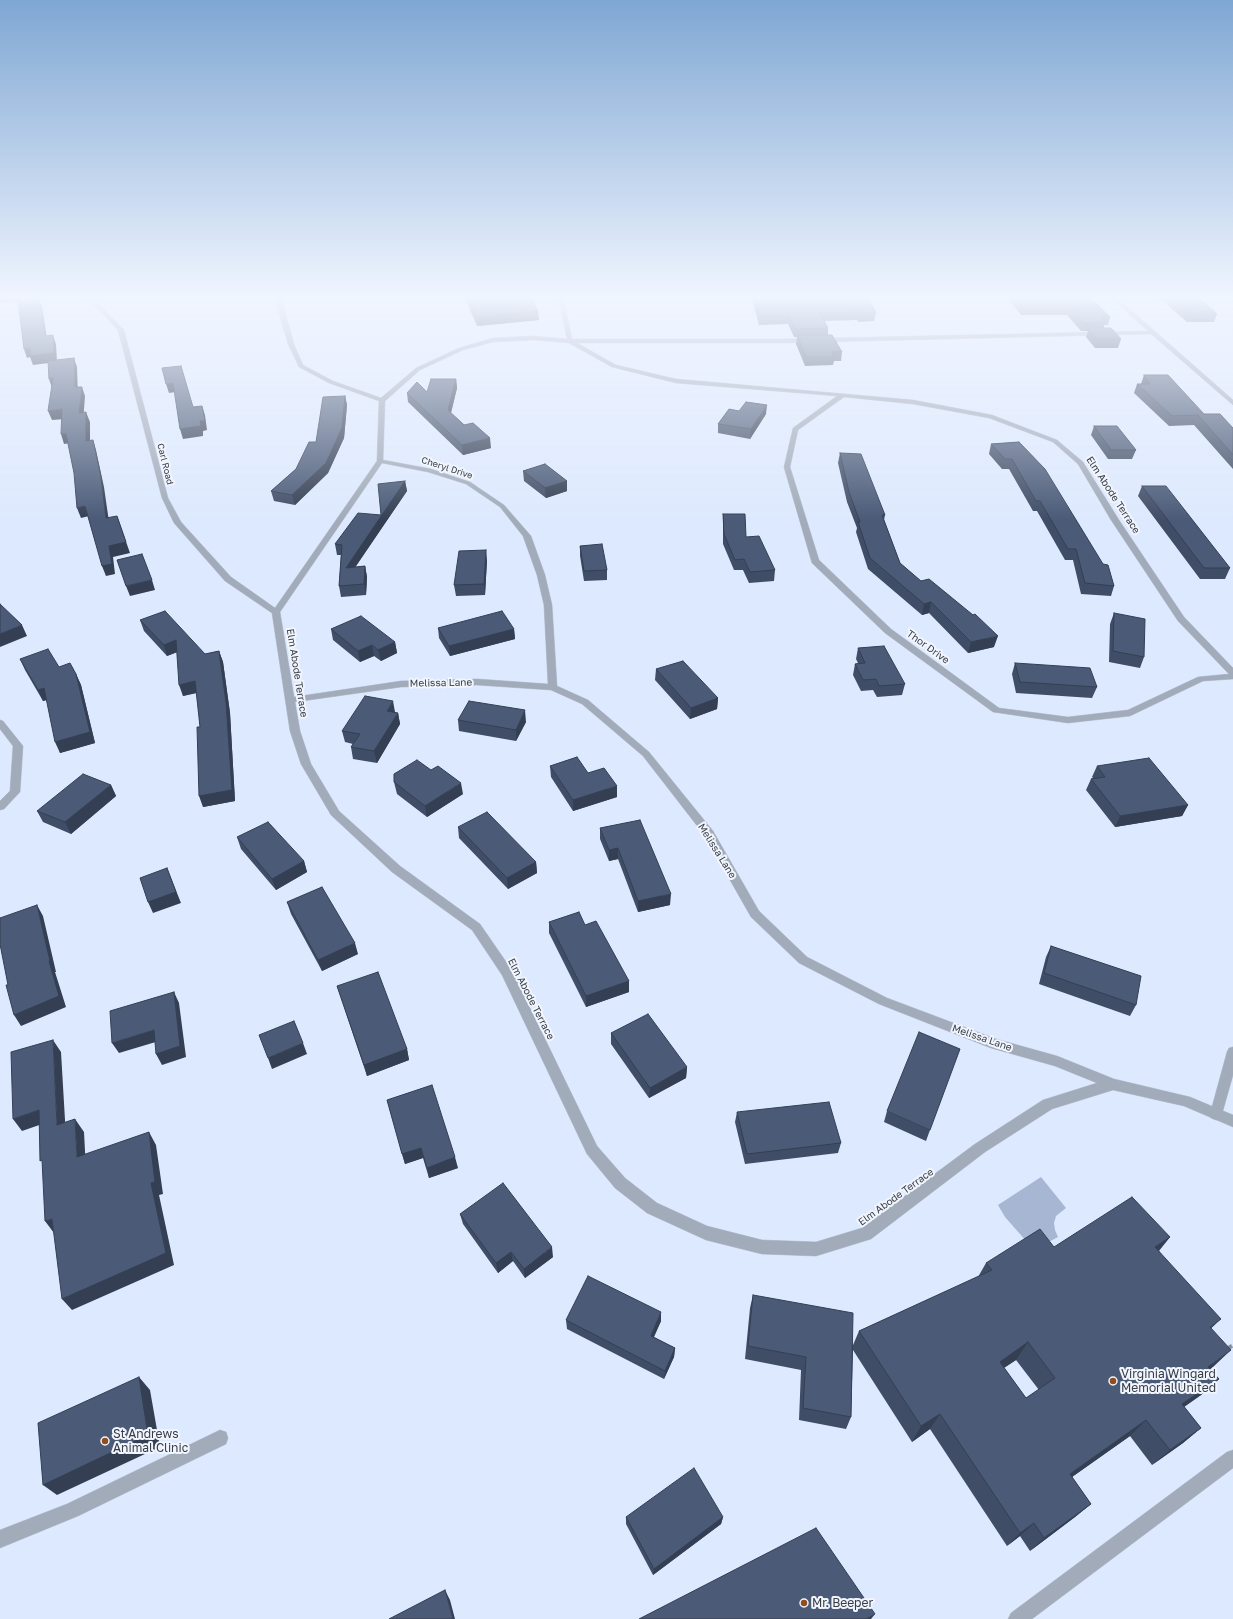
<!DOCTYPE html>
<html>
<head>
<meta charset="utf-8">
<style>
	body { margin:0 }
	canvas { display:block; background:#dde9fe }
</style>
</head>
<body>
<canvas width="1233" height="1619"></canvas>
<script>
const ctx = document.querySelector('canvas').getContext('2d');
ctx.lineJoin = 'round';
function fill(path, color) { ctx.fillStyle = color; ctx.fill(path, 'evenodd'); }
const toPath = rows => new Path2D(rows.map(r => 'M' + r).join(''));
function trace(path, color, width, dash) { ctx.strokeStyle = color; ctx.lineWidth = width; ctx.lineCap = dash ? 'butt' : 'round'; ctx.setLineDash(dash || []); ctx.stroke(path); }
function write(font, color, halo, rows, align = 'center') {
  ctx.font = font + ' "Golos Text",sans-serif'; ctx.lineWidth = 4; ctx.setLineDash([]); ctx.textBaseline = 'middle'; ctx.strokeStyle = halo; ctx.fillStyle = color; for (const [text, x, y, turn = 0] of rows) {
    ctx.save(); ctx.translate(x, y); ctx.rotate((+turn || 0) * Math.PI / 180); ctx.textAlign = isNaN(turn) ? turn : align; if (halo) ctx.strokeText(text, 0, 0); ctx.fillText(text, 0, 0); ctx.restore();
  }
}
fill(toPath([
	[1041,1177,1066,1208,1056,1216,1054,1223,1055,1230,1058,1237,1034,1250,1005,1217,998,1205]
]), '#a7b6d2');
const lane = toPath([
	[1233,1047,1233,1075,1222,1114,1221,1118,1216,1120,1211,1118,1210,1114,1227,1052,1229,1048,1233,1047],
	[220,1430,226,1432,228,1438,226,1444,78,1516,0,1548,0,1530,67,1504,220,1430],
	[1233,1450,1233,1468,1032,1619,1008,1619,1011,1613,1227,1452,1233,1450]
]);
const street = toPath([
	[78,295,84,295,97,302,124,330,168,498,181,522,231,577,275,608,377,461,379,401,329,383,299,367,288,344,274,295,279,295,281,297,294,344,303,365,333,381,381,398,416,368,459,348,493,338,534,336,567,339,558,295,563,295,572,339,782,339,1148,331,1108,295,1114,295,1233,400,1233,405,1151,334,782,343,577,343,616,365,676,379,913,400,992,415,1057,440,1083,462,1119,520,1184,617,1233,668,1233,679,1203,681,1130,716,1068,723,993,712,885,633,812,563,784,467,793,428,837,396,676,383,612,367,569,343,534,340,493,342,463,350,420,370,385,401,383,460,431,469,470,482,504,505,531,536,545,575,552,605,557,686,588,700,649,752,713,831,759,911,807,957,887,998,996,1039,1057,1056,1114,1079,1190,1097,1233,1115,1233,1127,1184,1106,1113,1090,1052,1109,985,1152,871,1239,816,1256,762,1254,706,1240,647,1213,615,1188,587,1154,502,975,472,930,392,872,331,815,301,764,290,731,272,613,225,581,174,523,162,498,118,330,93,304,78,295],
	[844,397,913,404,989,418,1053,442,1078,464,1111,520,1178,621,1229,674,1198,677,1128,710,1068,717,999,708,891,629,819,560,790,467,798,430,844,397],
	[382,463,428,472,466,484,500,507,523,536,537,575,544,605,548,684,477,679,401,681,294,697,280,612,382,463],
	[477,685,551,690,582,704,643,756,705,836,751,917,799,963,879,1004,991,1048,1055,1066,1097,1083,1043,1100,975,1144,862,1228,816,1242,762,1240,707,1226,657,1203,625,1178,597,1146,511,969,480,924,400,866,339,811,311,764,300,731,295,702,401,687,477,685],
	[0,720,3,721,23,746,20,792,4,809,0,810,0,801,10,791,13,746,0,729,0,720]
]);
trace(lane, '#bcc6d9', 1);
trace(street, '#bcc6d9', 1);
trace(toPath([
	[1227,1349,1233,1345]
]), '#8a92a1', 4, [6, 3]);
fill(lane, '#a2abb9');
fill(street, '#a2abb9');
fill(toPath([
	[456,295,529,295,539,320,477,326,464,296,457,297],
	[751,295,867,295,876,313,874,321,858,322,857,320,824,321,828,328,828,335,842,352,841,361,834,361,833,365,805,366,796,344,797,337,794,337,788,324,759,325],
	[1005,295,1087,295,1110,317,1108,325,1104,325,1104,328,1121,339,1118,348,1095,348,1086,337,1088,331,1081,331,1067,315,1021,315],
	[1154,295,1196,295,1217,314,1214,322,1187,322,1163,301,1160,301],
	[1144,375,1204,414,1233,428,1233,469,1194,425,1169,426,1134,393,1137,384,1141,384],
	[456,379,457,388,451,413,491,448,463,455,408,402,407,393,427,392],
	[345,396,347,405,344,438,328,473,295,505,274,501,271,491,296,469,316,442],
	[766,414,750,439,718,433,718,424],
	[1094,426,1136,450,1132,459,1108,459,1091,435],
	[1019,442,1114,586,1111,596,1081,594,1073,560,1065,560,1037,511,1033,511,1009,469,1002,469,989,454,991,444],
	[840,453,885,515,884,520,900,563,994,647,968,653,929,613,922,615,868,569,856,532,857,528,847,502,838,463],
	[523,471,567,481,567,491,546,498,524,481],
	[405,481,407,491,355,567,365,566,367,577,366,595,341,597,339,586,341,555,337,555,335,544,381,515],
	[1142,486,1230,568,1225,579,1200,579,1138,496],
	[723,514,746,537,775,570,774,581,749,583,743,570,734,570,723,544],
	[580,546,607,570,607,580,584,581,580,556],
	[487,560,485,595,456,596,454,585],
	[1114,613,1144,657,1140,668,1109,662,1110,624],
	[140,620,205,654,219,651,223,662,230,713,235,801,203,807,200,727,197,693,183,696,177,652,167,656,144,631],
	[438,628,514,629,515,639,450,656,439,638],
	[331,629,395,642,397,653,381,661,374,656,360,662,333,640],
	[858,648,905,684,902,695,877,697,873,690,861,691,853,675,855,664,858,663,856,659],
	[20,659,59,667,76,674,81,685,95,743,60,753,47,700,43,701,25,670],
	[1015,663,1097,687,1092,698,1016,693,1012,674],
	[656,669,718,698,717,709,690,719,655,680],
	[395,712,395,713,398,713,400,724,377,763,353,759,351,747,353,744,345,742,342,731],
	[458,720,526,722,516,741,459,731],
	[550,766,588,773,617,797,573,811,551,777],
	[1097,766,1188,805,1182,816,1115,827,1086,790,1091,779,1093,778,1092,777],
	[394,782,463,794,427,817,397,794],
	[111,785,116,796,71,834,43,822,37,811],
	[458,827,536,862,537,873,508,889,459,838],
	[600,828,670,905,638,912,618,859,609,861,600,839],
	[237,837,304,861,307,872,276,890,241,849],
	[287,902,358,954,322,971,291,914],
	[549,922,585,925,629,981,629,992,586,1007,549,933],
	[1051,946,1136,1005,1130,1016,1039,984,1046,957],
	[337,986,407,1049,409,1060,367,1076],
	[611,1033,687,1067,686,1078,649,1098,611,1044],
	[387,1100,458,1168,429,1178,423,1158,405,1164],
	[887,1111,930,1130,926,1141,884,1122],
	[737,1112,841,1143,838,1153,745,1164,735,1122],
	[460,1214,553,1257,525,1278,513,1261,498,1273,463,1224],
	[1170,1237,1159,1251,1211,1328,1213,1367,1210,1369,1219,1379,1201,1395,1184,1407,1201,1428,1183,1443,1152,1465,1130,1436,1072,1477,1091,1504,1075,1517,1030,1551,1020,1536,1007,1546,930,1429,912,1442,853,1350,851,1417,846,1429,799,1420,801,1370,745,1359,750,1308,753,1295,853,1345,859,1331,978,1277,986,1263,1054,1247],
	[1016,1360,1039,1390,1026,1398,1004,1368],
	[566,1320,661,1321,654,1337,675,1348,674,1357,664,1379,567,1329],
	[626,1517,723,1517,721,1524,653,1575,626,1524]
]), '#404d66');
fill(toPath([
	[0,295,19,295,21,300,0,303],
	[457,295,464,295,464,296,457,297],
	[39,298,42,306,48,345,45,336],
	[538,311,539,320,477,326,477,317],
	[53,335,56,344,57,362,33,365,30,357,27,358,24,349],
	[74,358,77,367,78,397,75,387],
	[53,378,52,388,49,379],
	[456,379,457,388,449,420,448,410],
	[173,383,175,392,169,393,166,384],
	[82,387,85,396,83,423,79,413],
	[345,396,347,405,344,438,328,473,295,505,292,495],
	[767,405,766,414,750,439,751,429],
	[202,406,205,415,207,430,203,431,203,436,183,439,180,429,200,421],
	[62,409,65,419,52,420,48,411],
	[86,412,90,422,90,451,86,441],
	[61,434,66,434,70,443,64,444],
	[490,438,491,448,463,455,462,445],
	[93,440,96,450,104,487,110,529,106,518],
	[405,481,407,491,348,578,346,568],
	[567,481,567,491,546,498,545,488],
	[85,506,89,516,81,518,77,508],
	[117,516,130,553,113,557,115,574,106,576,102,566,109,546],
	[486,550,487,560,485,595,484,584],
	[365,566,367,577,366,595,364,584],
	[152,580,155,590,130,596,126,586],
	[931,602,929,613,922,615,924,604],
	[22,625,27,636,0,647,0,634],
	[514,629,515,639,450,656,449,646],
	[998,636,994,647,968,653,971,642],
	[176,640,180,651,167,656,164,645],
	[395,642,397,653,381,661,378,650],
	[372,645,374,656,360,662,358,651],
	[219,651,223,662,230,713,235,801,203,807,199,796],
	[76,674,81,685,95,743,60,753,55,742],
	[195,681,199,692,183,696,179,685],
	[44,688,49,699,43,701,38,690],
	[718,698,717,709,690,719,691,708],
	[393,701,395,712,389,723,387,711],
	[525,710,526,722,516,741,516,730],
	[398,713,400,724,377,763,374,751],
	[461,783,463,794,427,817,425,806],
	[111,785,116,796,71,834,65,822],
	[617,786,617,797,573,811,573,800],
	[1188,805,1182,816,1115,827,1120,816],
	[618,848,618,859,609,861,609,850],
	[304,861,307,872,276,890,272,879],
	[536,862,537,873,508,889,507,878],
	[167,868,181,903,153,913,148,902],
	[671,894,670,905,638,912,638,901],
	[37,905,43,916,56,972,55,972,66,1007,21,1026,14,1015,49,961],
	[355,943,358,954,322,971,318,960],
	[629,981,629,992,586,1007,586,996],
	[174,992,179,1003,186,1057,162,1065,156,1054],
	[154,1030,159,1041,119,1053,112,1043],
	[53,1040,61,1052,66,1137,57,1125],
	[303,1043,307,1054,272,1069,268,1058],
	[407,1049,409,1060,367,1076,364,1065],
	[687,1067,686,1078,649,1098,650,1088],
	[39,1110,48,1122,22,1131,13,1119],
	[75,1119,84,1132,86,1170,77,1157],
	[149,1132,156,1145,163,1194,159,1195,174,1265,72,1310,62,1299,151,1183],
	[421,1148,423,1158,405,1164,402,1154],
	[455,1157,458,1168,429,1178,427,1168],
	[52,1219,54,1233,45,1221],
	[1170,1237,1154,1256,1155,1247],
	[552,1247,553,1257,525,1278,524,1269],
	[511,1252,513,1261,498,1273,496,1263],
	[661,1312,661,1321,650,1345,651,1336],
	[1221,1319,1203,1336,1210,1327],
	[1028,1342,1016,1360,988,1378,1000,1362],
	[675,1348,674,1357,664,1379,665,1371],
	[1231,1350,1213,1367,1190,1384,1208,1367],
	[139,1377,150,1390,160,1447,57,1495,43,1485],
	[1219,1379,1201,1395,1165,1420,1182,1404],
	[940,1414,930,1429,912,1442,921,1426],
	[1146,1420,1130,1436,1055,1489,1070,1474],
	[1201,1428,1183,1443,1152,1465,1170,1450],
	[1091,1504,1075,1517,1030,1551,1044,1538],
	[723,1517,721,1524,653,1575,654,1569],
	[1034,1523,1020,1536,1007,1546,1020,1533],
	[445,1590,450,1600,455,1619,453,1619],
	[875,1614,871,1619,866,1619]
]), '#343f53');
const building = toPath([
	[467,295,529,295,538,311,477,317,467,295],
	[754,295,867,295,876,313,859,314,858,312,820,313,828,328,794,329,789,316,760,316,754,295],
	[1013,295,1087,295,1110,317,1101,317,1105,322,1083,323,1070,307,1023,307,1013,295],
	[1168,295,1196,295,1217,314,1190,314,1168,295],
	[39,298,45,336,53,335,54,353,30,356,30,348,24,349,18,300,39,298],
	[1088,328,1111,328,1121,339,1097,339,1088,328],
	[797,335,832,335,842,352,832,352,834,357,806,357,797,335],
	[74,358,75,387,82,387,79,413,86,412,86,441,93,440,101,477,106,518,117,516,126,542,109,546,112,564,102,566,85,506,77,508,74,473,66,434,61,434,62,409,48,411,53,378,49,379,48,361,74,358],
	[181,366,193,407,202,406,205,421,200,421,201,426,180,429,173,383,166,384,162,368,181,366],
	[1144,375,1168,375,1204,414,1220,414,1233,428,1233,455,1198,415,1172,416,1137,384,1150,384,1144,375],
	[431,379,456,379,448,410,464,425,473,423,490,438,462,445,407,393,417,382,427,392,431,379],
	[345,396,342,428,326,463,292,495,271,491,296,469,309,442,316,442,323,397,345,396],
	[746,402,767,405,751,429,718,424,729,409,739,411,746,402],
	[1094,426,1117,426,1136,450,1111,450,1094,426],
	[1019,442,1045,469,1103,564,1108,565,1114,586,1085,583,1076,549,1068,549,1040,501,1036,501,1012,459,1005,459,991,444,1019,442],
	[840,453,861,454,885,515,882,515,900,563,921,581,929,579,973,615,975,614,998,636,971,642,931,602,924,604,870,558,858,522,860,522,849,492,840,453],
	[545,464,567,481,545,488,523,471,545,464],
	[405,481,346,568,365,566,364,584,339,586,342,545,335,544,358,513,381,515,378,484,405,481],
	[1142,486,1166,486,1230,568,1204,568,1142,486],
	[723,514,745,514,746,537,759,536,775,570,750,572,744,559,735,560,724,534,723,514],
	[602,544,607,570,584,571,580,546,602,544],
	[486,550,484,584,454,585,459,551,486,550],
	[142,554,152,580,126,586,117,560,142,554],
	[0,604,22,625,0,634,0,604],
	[165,611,205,654,219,651,226,702,232,790,199,796,197,727,200,727,195,681,179,685,176,640,164,645,140,620,165,611],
	[502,611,514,629,449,646,438,628,502,611],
	[1114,613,1145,619,1144,657,1113,651,1114,613],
	[361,616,395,642,378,650,372,645,358,651,331,629,361,616],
	[884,646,905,684,879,686,876,679,863,680,855,664,865,663,858,648,884,646],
	[48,649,59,667,70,663,76,674,90,732,55,742,44,688,38,690,20,659,48,649],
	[683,661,718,698,691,708,656,669,683,661],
	[1015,663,1090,668,1097,687,1020,682,1015,663],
	[365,696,393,701,387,711,398,713,374,751,351,747,360,734,342,731,365,696],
	[469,701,525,710,516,730,458,720,469,701],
	[577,757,588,773,604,768,617,786,573,800,550,766,577,757],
	[1149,758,1188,805,1120,816,1091,779,1105,777,1097,766,1149,758],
	[417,760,431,770,438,766,461,783,425,806,394,782,394,774,417,760],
	[83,774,111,785,65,822,37,811,83,774],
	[487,812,536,862,507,878,458,827,487,812],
	[640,820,671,894,638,901,618,848,609,850,600,828,640,820],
	[268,822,304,861,272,879,237,837,268,822],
	[167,868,176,892,148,902,140,878,167,868],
	[322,887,355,943,318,960,287,902,322,887],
	[37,905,50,961,49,961,59,996,14,1015,6,985,8,985,0,944,0,918,37,905],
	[579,912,585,925,596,921,629,981,586,996,549,922,579,912],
	[1051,946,1141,976,1136,1005,1044,973,1051,946],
	[378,972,407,1049,364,1065,337,986,378,972],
	[174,992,180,1046,156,1054,154,1030,112,1043,110,1011,174,992],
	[648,1014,687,1067,650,1088,611,1033,648,1014],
	[294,1021,303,1043,268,1058,259,1035,294,1021],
	[919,1032,960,1049,930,1130,887,1111,919,1032],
	[53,1040,57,1125,75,1119,77,1157,149,1132,155,1182,151,1183,166,1253,62,1299,52,1219,45,1221,42,1160,40,1161,39,1110,13,1119,11,1052,53,1040],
	[432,1085,455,1157,427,1168,421,1148,402,1154,387,1100,432,1085],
	[829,1102,841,1143,747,1154,737,1112,829,1102],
	[503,1183,552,1247,524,1269,511,1252,496,1263,460,1214,503,1183],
	[1132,1197,1170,1237,1155,1247,1221,1319,1210,1327,1231,1350,1208,1367,1219,1379,1182,1404,1201,1428,1170,1450,1146,1420,1070,1474,1091,1504,1044,1538,1034,1523,1020,1533,940,1414,921,1426,859,1331,992,1270,986,1263,1040,1229,1054,1247,1132,1197],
	[1028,1342,1055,1378,1026,1398,1000,1362,1028,1342],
	[588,1276,661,1312,651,1336,675,1348,665,1371,566,1320,588,1276],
	[753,1295,853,1313,851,1417,803,1408,806,1357,748,1346,753,1295],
	[139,1377,148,1435,43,1485,38,1423,139,1377],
	[694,1468,723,1517,654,1569,626,1517,694,1468],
	[816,1528,875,1614,866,1619,639,1619,816,1528],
	[445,1590,453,1619,389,1619,445,1590]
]);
fill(building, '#4a5a77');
trace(building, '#343f53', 1);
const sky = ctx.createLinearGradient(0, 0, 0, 521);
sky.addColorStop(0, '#7fa7d3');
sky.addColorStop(0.57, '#f0f5ff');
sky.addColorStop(1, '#f0f5ff00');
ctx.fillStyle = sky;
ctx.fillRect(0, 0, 1233, 521);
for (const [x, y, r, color] of [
	[1113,1381,4,"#904d1d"],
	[105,1441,4,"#904d1d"],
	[804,1603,4,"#904d1d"]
]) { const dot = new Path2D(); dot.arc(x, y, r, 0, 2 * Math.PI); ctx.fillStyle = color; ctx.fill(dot); trace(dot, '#f1f5fe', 1.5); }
write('9px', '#373c44', '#f1f5fe', [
	["Carl Road",165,464,76],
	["Cheryl Drive",447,468,18]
]);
write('10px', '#373c44', '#f1f5fe', [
	["Elm Abode Terrace",1113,495,57],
	["Thor Drive",928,647,36],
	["Elm Abode Terrace",297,673,81],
	["Melissa Lane",441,683,-1],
	["Melissa Lane",717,851,58],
	["Elm Abode Terrace",531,999,63],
	["Melissa Lane",982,1038,19],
	["Elm Abode Terrace",896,1197,-36]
]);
write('12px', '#373c44', '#f1f5fe', [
	["Virginia Wingard",1121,1374],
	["Memorial United",1121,1388],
	["St Andrews",113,1434],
	["Animal Clinic",113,1448],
	["Mr. Beeper",812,1603]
], 'left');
</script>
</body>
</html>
